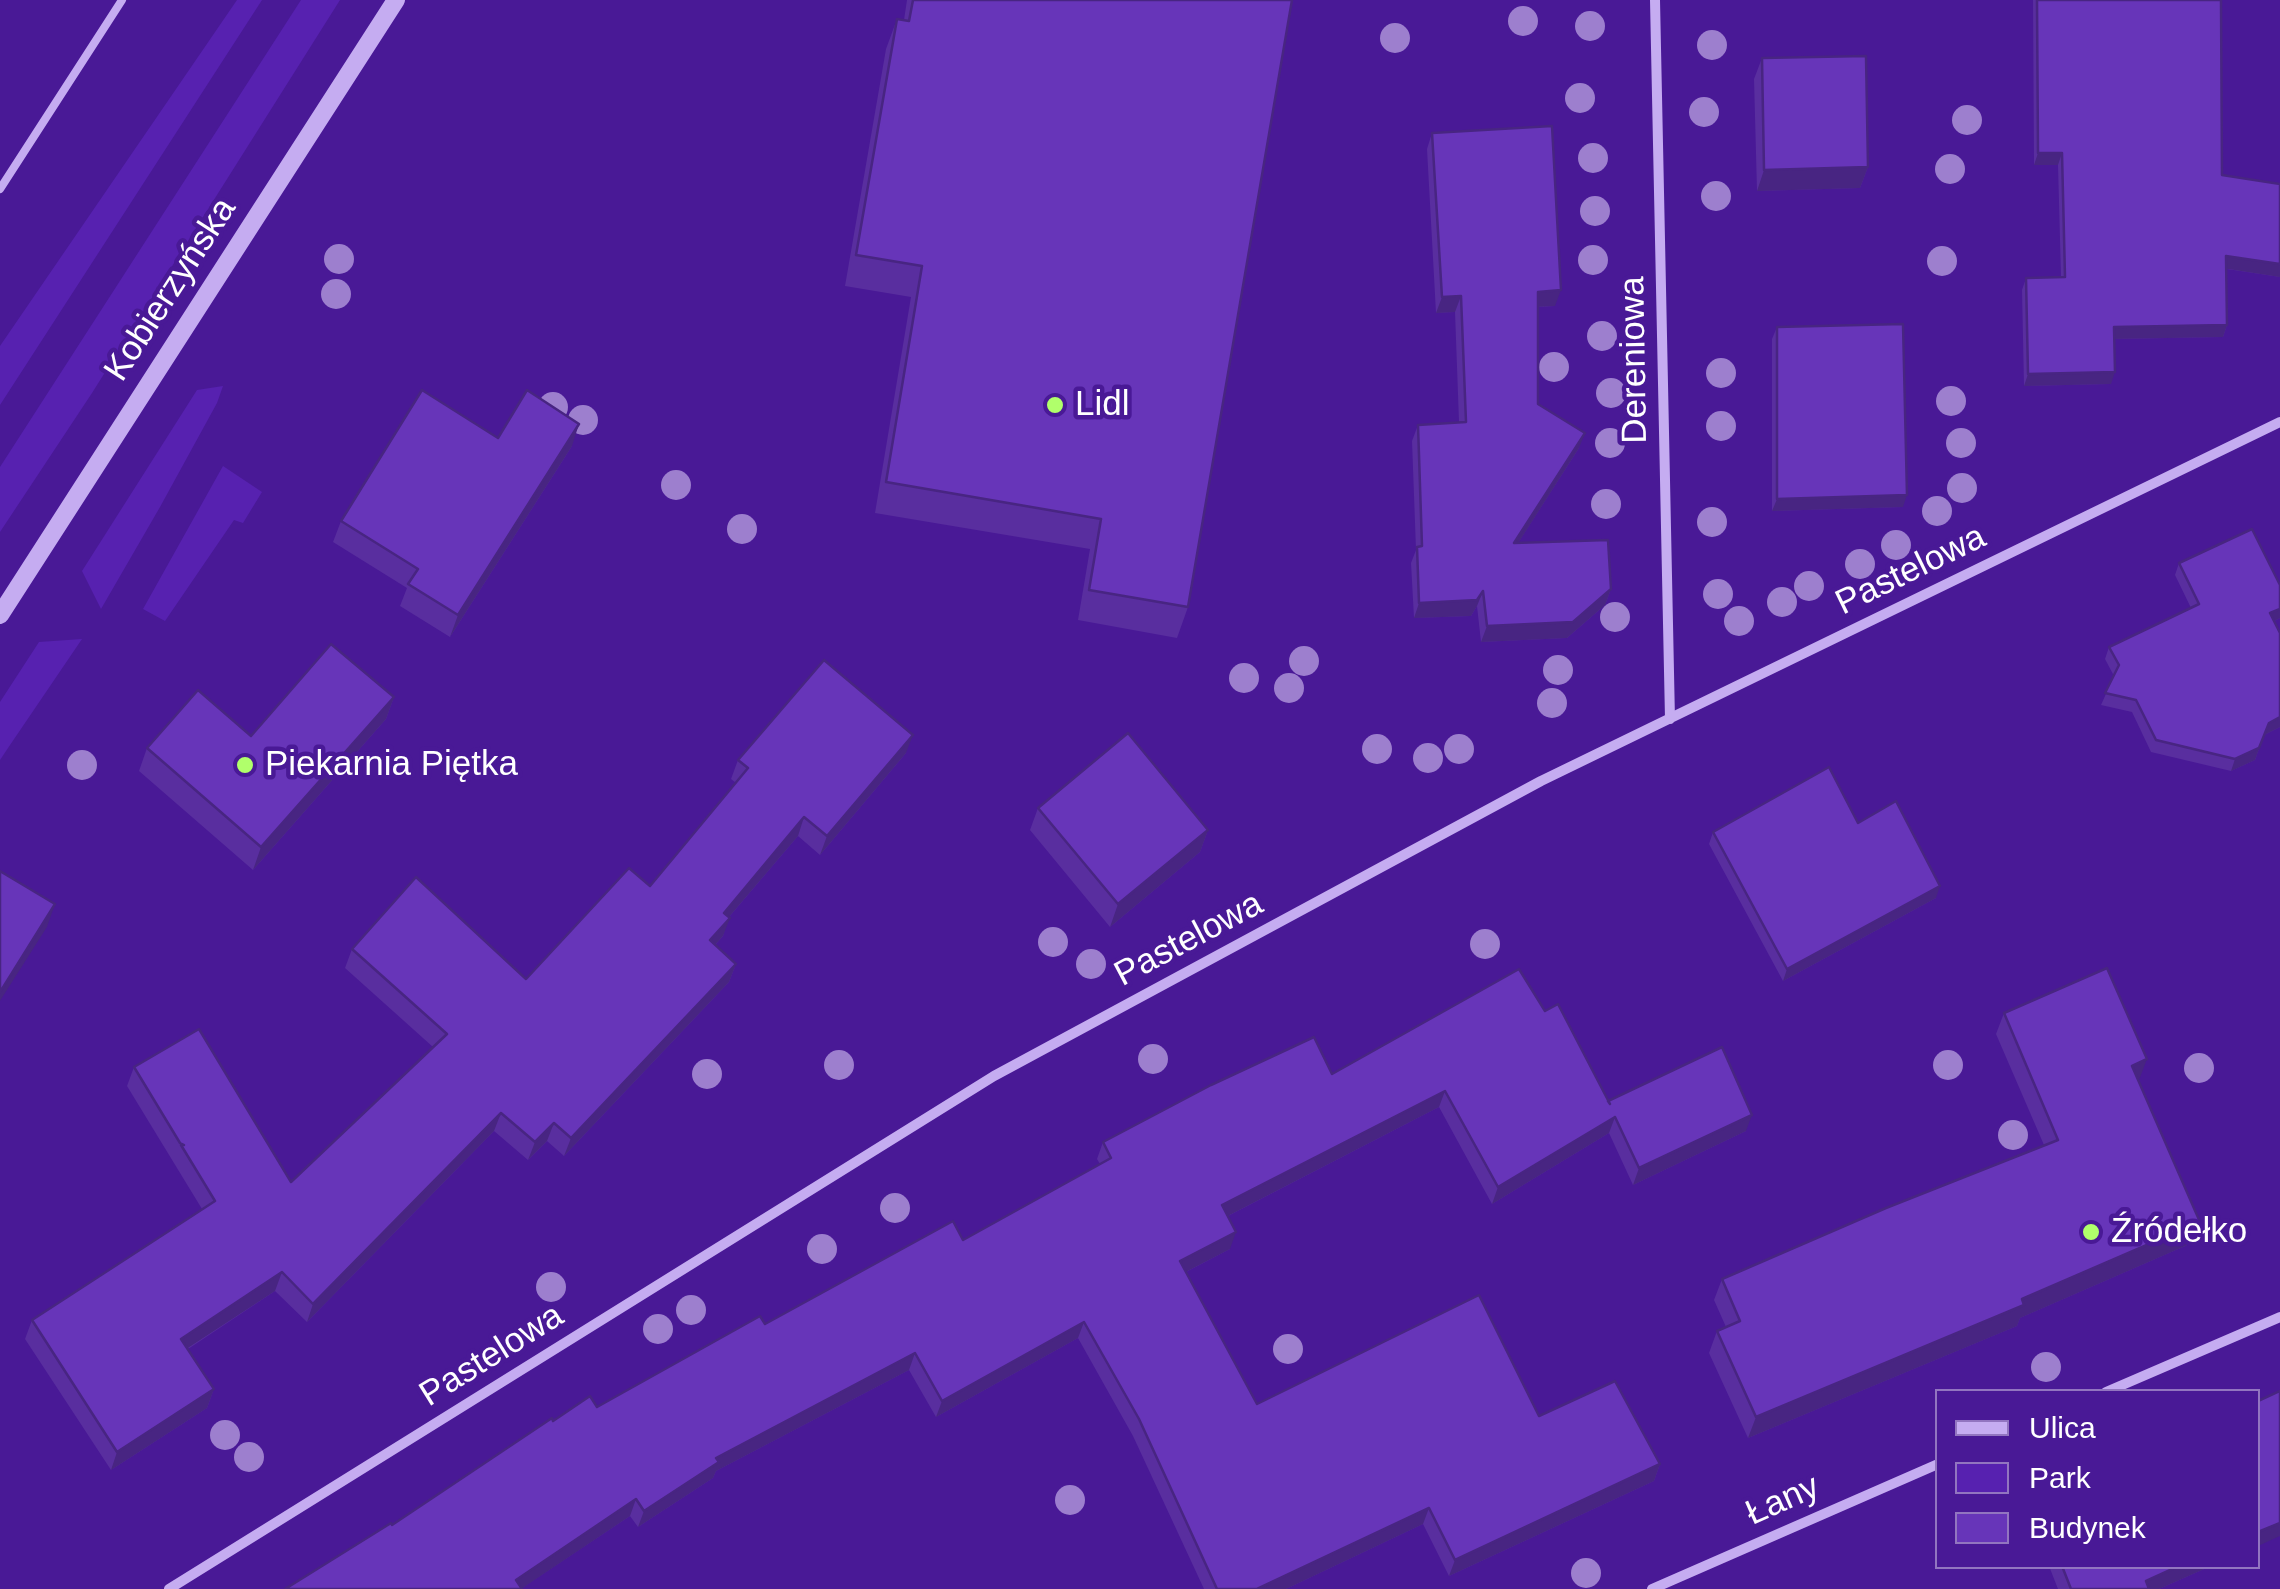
<!DOCTYPE html>
<html>
<head>
<meta charset="utf-8">
<style>
	body { margin:0 }
	#map { position:relative; width:2280px; height:1589px; overflow:hidden; background:#491996; font-family:Helvetica,sans-serif }
	canvas { display:block }
	.legend { position:absolute; left:1935px; top:1389px; width:325px; height:180px; box-sizing:border-box; background:#491996; border:2px solid #9275c0; margin:0; padding:12px 18px; list-style:none; font-size:30px; color:#fff }
	.legend li { display:flex; align-items:center; gap:20px; height:50px }
	.legend b { width:50px; border:2px solid #9275c0 }
</style>
</head>
<body>
<div id="map">
<canvas width="2280" height="1589"></canvas>
<ul class="legend">
<li><b style="height:12px;background:#c5acf1"></b>Ulica</li>
<li><b style="height:28px;background:#5721b0"></b>Park</li>
<li><b style="height:28px;background:#6735b9"></b>Budynek</li>
</ul>
</div>
<script>
const ctx = document.querySelector('canvas').getContext('2d');
ctx.lineJoin = 'round';
function fill(path, color) { ctx.fillStyle = color; ctx.fill(path, 'evenodd'); }
const toPath = rows => new Path2D(rows.map(r => 'M' + r).join(''));
function trace(path, color, width, dash) { ctx.strokeStyle = color; ctx.lineWidth = width; ctx.lineCap = dash ? 'butt' : 'round'; ctx.setLineDash(dash || []); ctx.stroke(path); }
function write(font, color, halo, rows, align = 'center') {
  ctx.font = font + ' Helvetica,sans-serif'; ctx.lineWidth = 9; ctx.setLineDash([]); ctx.textBaseline = 'middle'; ctx.strokeStyle = halo; ctx.fillStyle = color; for (const [text, x, y, turn = 0] of rows) {
    ctx.save(); ctx.translate(x, y); ctx.rotate((+turn || 0) * Math.PI / 180); ctx.textAlign = isNaN(turn) ? turn : align; if (halo) ctx.strokeText(text, 0, 0); ctx.fillText(text, 0, 0); ctx.restore();
  }
}
fill(toPath([
	[237,0,262,0,0,405,0,346],
	[301,0,340,0,92,393,0,532,0,467],
	[223,386,217,403,160,507,101,609,82,571,197,390],
	[223,466,262,492,243,523,234,520,165,621,143,609],
	[82,639,8,748,0,760,0,702,39,642]
]), '#5721b0');
trace(toPath([
	[0,189,122,0]
]), '#c5acf1', 8);
trace(toPath([
	[1655,0,1670,719],
	[2106,1392,2280,1317],
	[169,1589,994,1076,1541,781,2280,422],
	[1652,1589,1938,1464]
]), '#c5acf1', 10);
trace(toPath([
	[0,615,396,0]
]), '#c5acf1', 18);
ctx.fillStyle = '#9d7fce';
for (const [x, y] of [
	[1523,21],
	[1590,26],
	[1395,38],
	[1712,45],
	[1580,98],
	[1704,112],
	[1967,120],
	[1593,158],
	[1950,169],
	[1716,196],
	[1595,211],
	[339,259],
	[1593,260],
	[1942,261],
	[336,294],
	[1602,336],
	[1554,367],
	[1721,373],
	[1611,393],
	[1951,401],
	[553,407],
	[583,420],
	[1721,426],
	[1610,443],
	[1961,443],
	[676,485],
	[1962,488],
	[1606,504],
	[1937,511],
	[1712,522],
	[742,529],
	[1896,545],
	[1860,564],
	[1809,586],
	[1718,594],
	[1782,602],
	[1615,617],
	[1739,621],
	[1304,661],
	[1558,670],
	[1244,678],
	[1289,688],
	[1552,703],
	[1377,749],
	[1459,749],
	[1428,758],
	[82,765],
	[1053,942],
	[1485,944],
	[1091,964],
	[1153,1059],
	[839,1065],
	[1948,1065],
	[2199,1068],
	[707,1074],
	[2013,1135],
	[895,1208],
	[822,1249],
	[551,1287],
	[691,1310],
	[658,1329],
	[1288,1349],
	[2046,1367],
	[225,1435],
	[249,1457],
	[1070,1500],
	[1586,1573]
]) { ctx.beginPath(); ctx.arc(x, y, 15, 0, 2 * Math.PI); ctx.fill(); }
fill(toPath([
	[907,0,1292,0,1188,607,1177,638,1078,620,1090,549,875,513,911,297,845,286,886,49,897,19,904,20],
	[2033,0,2221,0,2222,175,2280,184,2280,277,2227,269,2227,325,2223,337,2114,339,2111,384,2024,386,2022,290,2026,278,2061,277,2058,165,2034,165],
	[1762,58,1868,167,1860,188,1757,191,1754,79],
	[1432,133,1555,306,1538,307,1538,404,1579,448,1518,543,1611,589,1605,605,1567,638,1481,642,1477,606,1471,616,1414,618,1411,563,1416,550,1412,441,1418,425,1459,422,1455,312,1436,313,1427,149],
	[1777,327,1903,507,1772,511,1772,339],
	[498,438,572,446,450,637,400,606,407,588,333,542,341,521],
	[2179,563,2280,585,2280,618,2274,621,2280,633,2280,727,2264,735,2255,760,2231,771,2151,752,2132,712,2101,705,2114,676,2105,659,2109,647,2191,608,2175,575],
	[394,697,386,719,253,870,139,771,147,748,251,736],
	[906,753,820,855,798,836,729,917,723,936,715,945,736,964,729,982,564,1156,547,1141,528,1160,494,1131,307,1322,275,1291,188,1349,214,1389,207,1408,111,1470,25,1339,32,1320,202,1209,127,1086,134,1067,291,1182,433,1047,345,968,352,949,526,979,650,886,736,783,731,779,738,760],
	[1038,808,1208,830,1200,852,1110,927,1030,830],
	[1858,823,1936,898,1783,981,1709,844,1713,832],
	[1545,1011,1608,1101,1746,1131,1633,1185,1609,1133,1492,1204,1439,1107,1228,1216,1230,1249,1186,1272,1257,1404,1539,1416,1660,1464,1654,1481,1449,1576,1423,1524,1286,1589,1204,1589,1133,1436,1078,1338,936,1417,909,1370,716,1471,713,1478,638,1527,630,1516,522,1588,392,1525,553,1421,597,1407,765,1324,963,1240,1100,1164,1097,1159,1103,1142],
	[2004,1013,2139,1081,2192,1243,2020,1318,2017,1326,1748,1438,1709,1353,1717,1331,1726,1327,1714,1300,1722,1279,2044,1145,1996,1034],
	[2049,1566,2211,1566,2159,1589,2058,1589]
]), '#592e9f');
fill(toPath([
	[2038,153,2062,153,2058,165,2034,165],
	[1868,167,1860,188,1757,191,1764,170],
	[2226,256,2280,264,2280,277,2222,268],
	[1561,290,1555,306,1533,307,1538,292],
	[1461,296,1455,312,1436,313,1442,297],
	[2227,325,2223,337,2110,339,2114,327],
	[2115,372,2111,384,2024,386,2028,374],
	[579,424,572,446,450,637,458,615],
	[1585,433,1579,448,1508,559,1514,543],
	[1907,495,1903,507,1772,511,1777,499],
	[1611,589,1605,605,1567,638,1481,642,1487,626],
	[1483,591,1477,606,1471,616,1414,618,1419,603],
	[2280,609,2280,618,2266,625,2270,613],
	[394,697,386,719,253,870,261,847],
	[2280,717,2280,727,2264,735,2255,760,2231,771,2235,759,2269,723],
	[913,735,906,753,820,855,827,836],
	[804,817,798,836,717,931,724,913],
	[1208,830,1200,852,1110,927,1118,904],
	[1940,886,1936,898,1783,981,1787,969],
	[55,904,47,927,0,1001,0,992],
	[730,918,723,936,703,958,710,940],
	[736,964,729,982,564,1156,571,1138],
	[2147,1059,2139,1080,2132,1066],
	[1445,1091,1439,1107,1216,1222,1222,1205],
	[501,1113,494,1131,307,1322,313,1304],
	[1752,1115,1746,1131,1633,1185,1639,1168],
	[1615,1117,1609,1133,1492,1204,1498,1187],
	[554,1123,547,1141,528,1160,535,1142],
	[2200,1222,2192,1243,2020,1318,2017,1326,1748,1438,1756,1417,2022,1299],
	[1236,1232,1230,1249,1174,1278,1180,1261],
	[282,1272,275,1291,174,1357,181,1339],
	[1084,1322,1078,1338,936,1417,942,1401],
	[915,1353,909,1370,716,1471,713,1478,638,1527,644,1511,716,1458],
	[214,1389,207,1408,111,1470,117,1452],
	[1660,1464,1654,1481,1449,1576,1455,1560],
	[636,1499,630,1516,521,1589,516,1580],
	[1429,1508,1423,1524,1286,1589,1257,1589],
	[2280,1523,2280,1536,2258,1546,2258,1532],
	[2179,1566,2211,1566,2159,1589,2143,1589,2146,1581]
]), '#482582');
const building = toPath([
	[913,0,1292,0,1188,607,1089,590,1101,519,886,482,922,266,856,255,897,19,909,21,913,0],
	[2037,0,2221,0,2222,175,2280,184,2280,264,2226,256,2227,325,2114,327,2115,372,2028,374,2026,278,2065,277,2062,153,2038,153,2037,0],
	[1866,56,1868,167,1764,170,1762,58,1866,56],
	[1552,126,1561,290,1538,292,1538,404,1585,433,1514,543,1608,540,1611,589,1573,622,1487,626,1483,591,1477,600,1419,603,1417,547,1422,546,1418,425,1466,422,1461,296,1442,297,1432,133,1552,126],
	[1903,324,1907,495,1777,499,1777,327,1903,324],
	[422,390,498,438,527,390,579,424,458,615,408,584,418,569,341,521,422,390],
	[2252,529,2280,585,2280,609,2270,613,2280,633,2280,717,2269,723,2259,748,2235,759,2156,740,2136,700,2105,693,2119,665,2109,647,2199,604,2179,563,2252,529],
	[331,644,394,697,261,847,147,748,198,690,251,736,331,644],
	[824,660,913,735,827,836,804,817,724,913,730,918,710,940,736,964,571,1138,554,1123,535,1142,501,1113,313,1304,282,1272,181,1339,214,1389,117,1452,32,1320,215,1201,181,1145,184,1145,180,1143,134,1067,199,1029,291,1182,447,1034,352,949,416,877,526,979,629,868,650,886,748,768,738,760,824,660],
	[1128,733,1208,830,1118,904,1038,808,1128,733],
	[1829,767,1858,823,1896,801,1940,886,1787,969,1713,832,1829,767],
	[0,871,55,904,0,992,0,871],
	[2107,968,2147,1059,2132,1066,2200,1222,2022,1299,2024,1305,1756,1417,1717,1331,1740,1321,1722,1279,1886,1208,2058,1140,2004,1013,2107,968],
	[1519,969,1545,1011,1558,1004,1610,1104,1608,1101,1722,1047,1752,1115,1639,1168,1615,1117,1498,1187,1445,1091,1222,1205,1236,1232,1180,1261,1257,1404,1479,1295,1539,1416,1615,1381,1660,1464,1455,1560,1429,1508,1257,1589,1217,1589,1139,1419,1084,1322,942,1401,915,1353,716,1458,719,1462,644,1511,636,1499,516,1580,522,1589,285,1589,391,1523,392,1525,552,1418,553,1421,590,1396,597,1407,760,1316,765,1324,953,1221,963,1240,1111,1158,1103,1142,1211,1085,1314,1037,1332,1074,1519,969],
	[2280,1391,2280,1523,2258,1532,2258,1401,2280,1391],
	[2062,1566,2179,1566,2146,1581,2149,1589,2071,1589,2062,1566]
]);
fill(building, '#6735b9');
trace(building, '#482582', 2.5);
for (const [x, y, r, color] of [
	[1055,405,10,"#b0ff6b"],
	[245,765,10,"#b0ff6b"],
	[2091,1232,10,"#b0ff6b"]
]) { const dot = new Path2D(); dot.arc(x, y, r, 0, 2 * Math.PI); ctx.fillStyle = color; ctx.fill(dot); trace(dot, '#491996', 4); }
write('35px', '#fff', '#491996', [
	["Kobierzyńska",171,290,-57],
	["Dereniowa",1635,360,-91],
	["Pastelowa",1911,571,-26],
	["Pastelowa",1189,940,-28],
	["Pastelowa",492,1356,-32],
	["Łany",1783,1501,-24]
]);
write('35px', '#fff', '#491996', [
	["Lidl",1075,405],
	["Piekarnia Piętka",265,765],
	["Źródełko",2111,1232]
], 'left');
</script>
</body>
</html>
